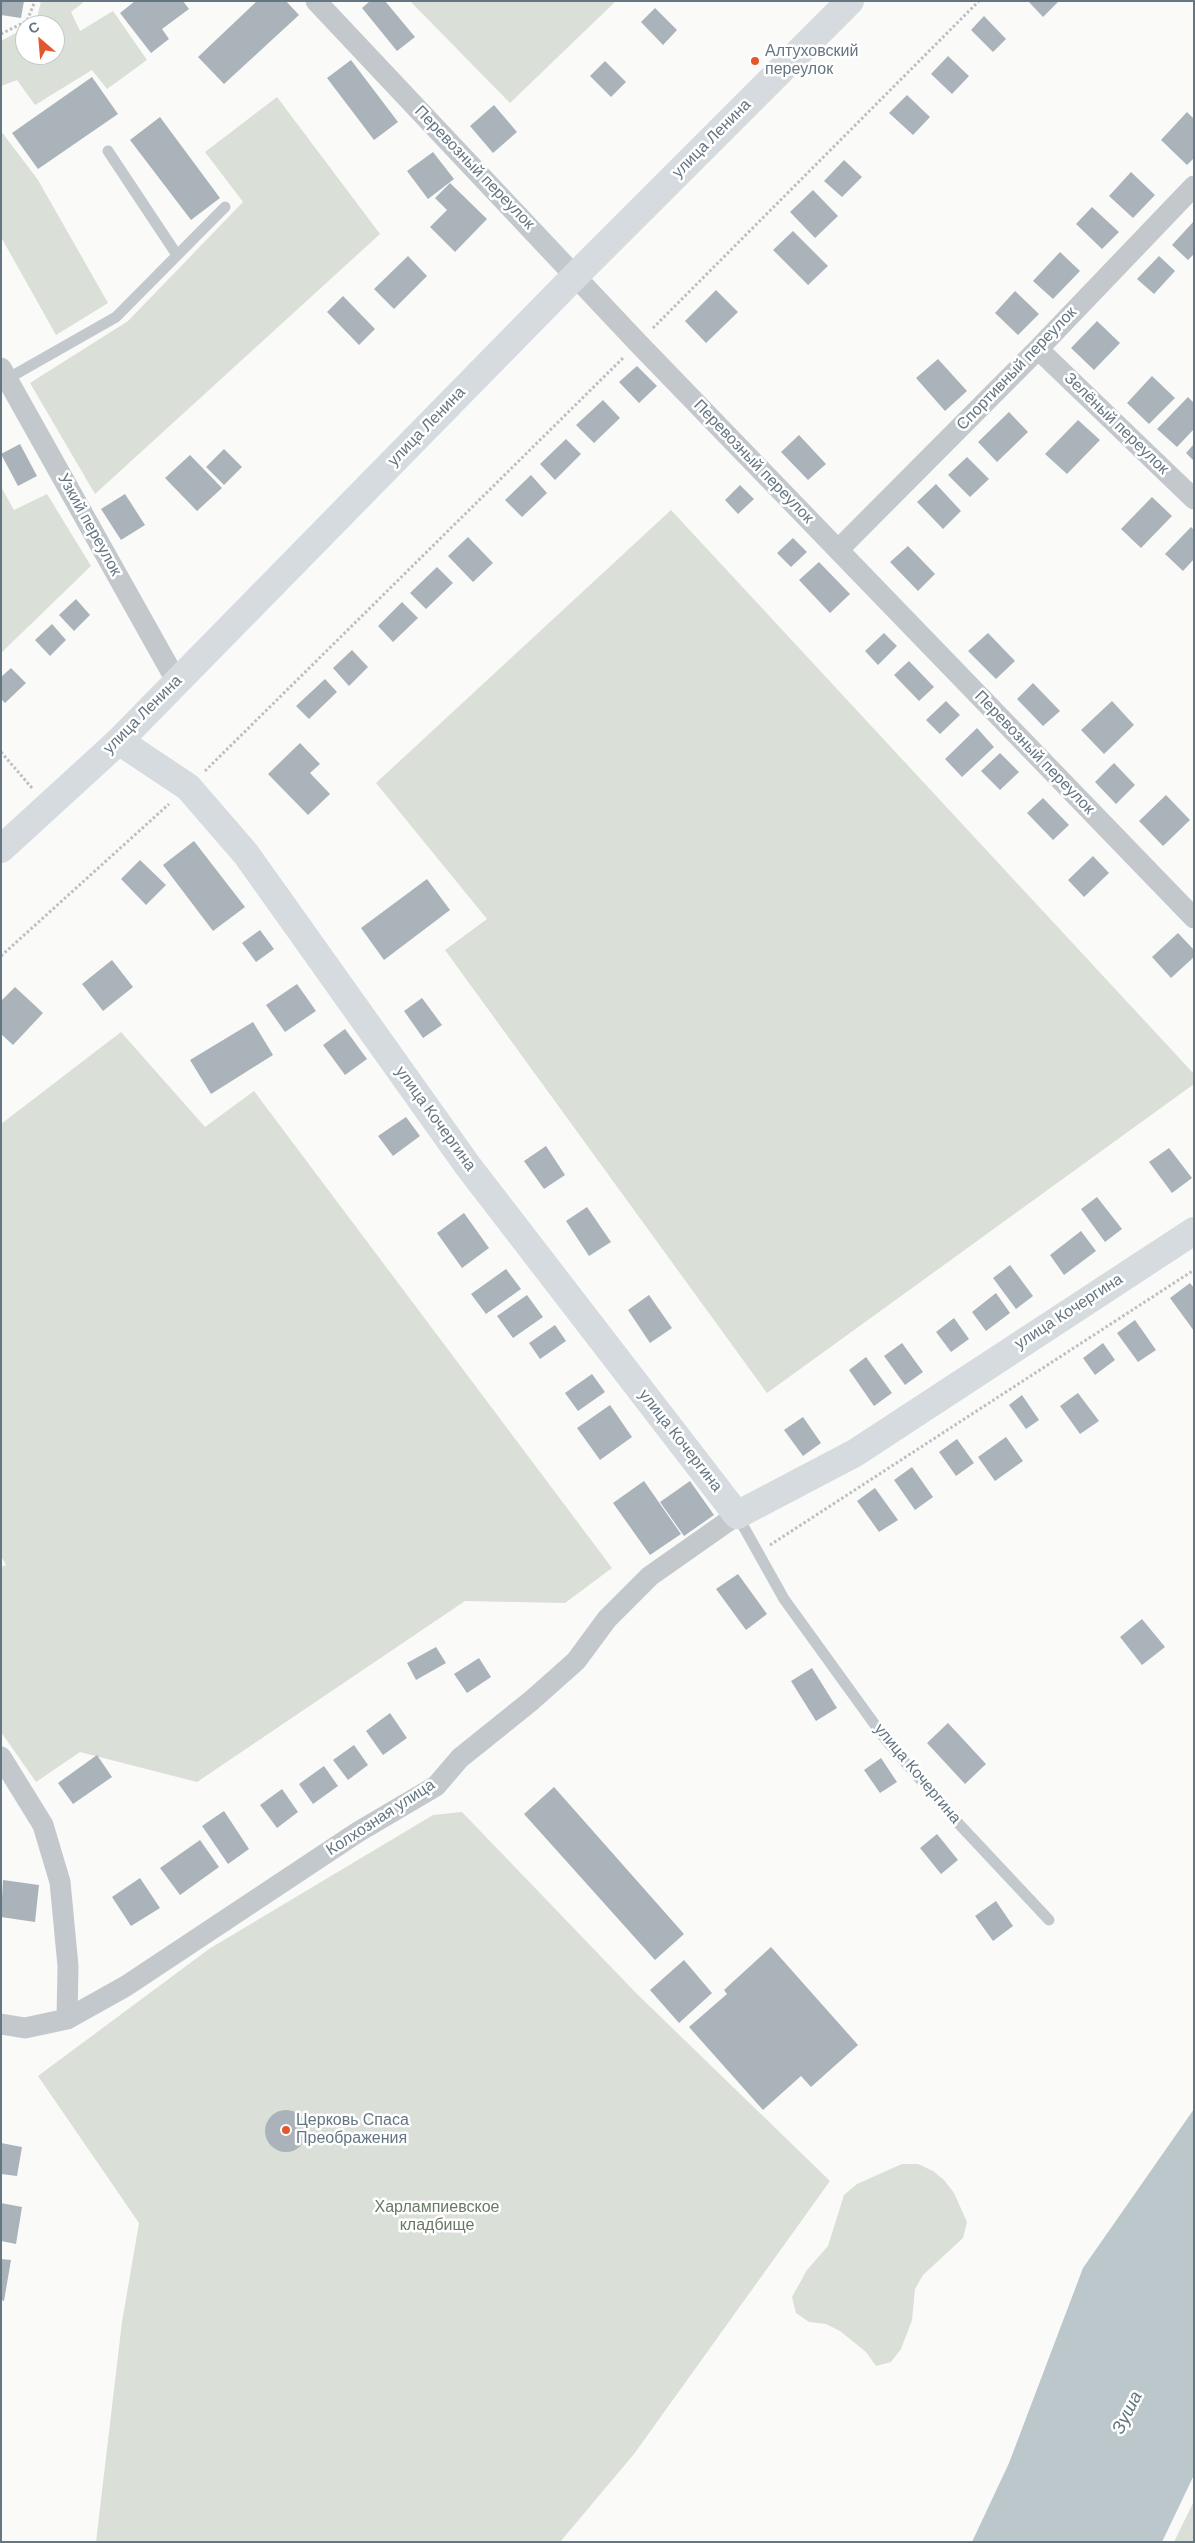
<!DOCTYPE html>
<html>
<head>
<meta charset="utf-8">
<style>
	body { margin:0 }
	#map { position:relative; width:1195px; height:2543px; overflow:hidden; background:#fafaf8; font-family:"DM Sans",sans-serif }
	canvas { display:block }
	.frame { position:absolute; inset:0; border:2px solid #657683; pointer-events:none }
	.north { position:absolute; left:15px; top:15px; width:50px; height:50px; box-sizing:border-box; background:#fff; border:1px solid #c1c8cd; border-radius:50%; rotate:333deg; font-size:14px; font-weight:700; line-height:20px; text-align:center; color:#657683 }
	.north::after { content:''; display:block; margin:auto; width:18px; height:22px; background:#e4572e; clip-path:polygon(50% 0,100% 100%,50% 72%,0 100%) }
</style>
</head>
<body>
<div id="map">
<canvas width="1195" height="2543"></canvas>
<div class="frame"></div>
<div class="north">С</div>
</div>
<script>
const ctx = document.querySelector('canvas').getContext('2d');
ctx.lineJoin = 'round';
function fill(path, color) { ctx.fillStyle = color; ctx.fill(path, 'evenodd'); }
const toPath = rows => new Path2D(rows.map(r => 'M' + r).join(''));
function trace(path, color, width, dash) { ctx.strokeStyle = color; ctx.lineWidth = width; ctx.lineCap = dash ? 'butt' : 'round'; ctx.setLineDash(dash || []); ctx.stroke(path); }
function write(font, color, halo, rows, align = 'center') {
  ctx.font = font + ' "DM Sans",sans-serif'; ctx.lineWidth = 5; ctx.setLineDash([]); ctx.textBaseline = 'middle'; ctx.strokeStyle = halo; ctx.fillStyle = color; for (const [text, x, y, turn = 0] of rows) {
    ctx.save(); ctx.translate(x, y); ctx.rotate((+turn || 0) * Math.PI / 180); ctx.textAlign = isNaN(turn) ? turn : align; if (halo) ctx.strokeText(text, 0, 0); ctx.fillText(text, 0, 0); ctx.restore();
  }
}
fill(toPath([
	[41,1,85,1,71,12,80,31,113,11,147,60,107,89,92,70,35,105,17,80,1,86,1,41,25,28,25,55,55,55,55,25,31,25,36,22],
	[410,1,616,1,510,103],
	[277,97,380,234,95,494,30,383,128,321,243,202,205,152],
	[1,131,38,180,108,303,56,335,1,237],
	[1,487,14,510,47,494,91,566,1,653],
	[671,510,1194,1074,1194,1084,767,1393,445,950,487,919,376,783],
	[121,1032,205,1127,254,1091,612,1568,565,1603,465,1601,197,1782,80,1752,36,1782,1,1732,1,1567,6,1565,1,1556,1,1124],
	[462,1812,636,1993,830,2181,634,2454,560,2542,96,2542,122,2322,139,2223,38,2076,209,1949,433,1815],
	[902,2164,918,2164,933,2171,944,2180,954,2193,967,2222,963,2238,923,2275,915,2289,912,2320,901,2349,891,2362,876,2366,866,2352,840,2331,826,2324,809,2322,796,2313,792,2297,807,2270,828,2246,844,2195,857,2184],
	[1194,2501,1194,2542,1174,2542]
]), '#dadfd7');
fill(toPath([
	[1194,2109,1194,2475,1162,2542,972,2542,1009,2463,1083,2268]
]), '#bbc7cb');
fill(toPath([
	[1,1,24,1,21,18,1,15],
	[135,1,183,1,189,9,162,29,169,39,151,53,120,13],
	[257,1,286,1,299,15,224,84,198,57],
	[370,1,385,1,415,37,397,51,362,8],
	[1028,1,1059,1,1043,17],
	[655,8,677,30,663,45,641,22],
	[984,16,1006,39,993,52,971,30],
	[948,56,969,76,952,94,931,74],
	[351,60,398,122,374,140,327,78],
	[605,61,626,82,611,97,590,76],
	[92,77,118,114,38,169,12,133],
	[907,95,930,117,913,135,889,113],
	[494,105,517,132,493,153,470,126],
	[1187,112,1194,119,1194,158,1187,165,1161,140],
	[160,117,220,198,191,220,130,140],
	[433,152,454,179,428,199,407,171],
	[844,160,862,177,842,197,824,181],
	[1131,172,1155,195,1133,218,1109,196],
	[450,183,487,219,455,252,430,227,447,210,435,198],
	[813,190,838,216,815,238,790,212],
	[1092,207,1119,232,1102,249,1076,224],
	[1194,221,1194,254,1188,260,1172,245],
	[793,231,828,266,808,285,773,250],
	[1060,252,1080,271,1053,299,1033,281],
	[408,256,427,276,394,309,374,289],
	[1159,256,1175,271,1154,294,1137,279],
	[716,290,738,312,706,343,685,321],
	[1015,291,1039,314,1018,335,995,313],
	[343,296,375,329,359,345,327,312],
	[1097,321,1120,343,1094,370,1071,348],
	[938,359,967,391,945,411,916,378],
	[637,366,657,386,639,403,619,382],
	[1152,376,1175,398,1149,424,1127,403],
	[1188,397,1194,403,1194,429,1177,447,1157,429],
	[603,400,620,418,594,443,576,425],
	[1009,412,1028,432,997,462,978,442],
	[1078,420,1100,440,1067,474,1045,454],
	[799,435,826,464,808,480,781,452],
	[566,439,581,454,555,480,540,464],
	[20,444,37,476,18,486,1,454],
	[1194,444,1194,461,1186,453],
	[224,449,242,467,224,485,206,467],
	[190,455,222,488,197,511,165,478],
	[967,457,989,479,970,497,948,475],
	[531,475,547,493,522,517,505,500],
	[936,484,961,511,943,529,917,502],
	[740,485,754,499,738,514,725,500],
	[125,494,145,525,121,540,101,509],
	[1152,497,1172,516,1141,548,1121,529],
	[1191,527,1194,530,1194,559,1183,571,1165,554],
	[468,537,493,563,473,582,448,556],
	[793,538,807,552,791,567,777,553],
	[908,546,935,574,918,591,890,562],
	[819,562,850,594,830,613,799,580],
	[437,567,453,583,426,609,410,593],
	[76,599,90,615,74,631,59,615],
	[402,602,418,618,393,642,378,626],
	[52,624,66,640,50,656,35,640],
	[884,633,897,646,878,665,865,651],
	[988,633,1015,661,996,679,968,651],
	[352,650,368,667,349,686,333,668],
	[909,661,934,687,919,701,894,675],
	[11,668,26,683,5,703,1,699,1,677],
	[325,679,337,692,309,719,296,706],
	[1033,683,1060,711,1043,726,1017,699],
	[946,701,960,715,940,734,926,720],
	[1112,701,1134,725,1104,754,1081,730],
	[977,728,994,747,962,777,945,759],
	[300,743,320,764,310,773,330,794,308,815,268,774],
	[1000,753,1019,772,1000,790,981,771],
	[1114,763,1135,785,1116,804,1095,782],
	[1166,795,1190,820,1163,846,1139,821],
	[1043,798,1069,825,1053,840,1027,813],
	[194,841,245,907,213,931,163,865],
	[1093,856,1109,873,1084,897,1068,880],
	[140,860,166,885,146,905,121,879],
	[427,879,450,910,384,960,361,928],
	[260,930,274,949,256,962,242,943],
	[1178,933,1194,950,1194,957,1171,978,1152,957],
	[112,960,133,987,103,1011,82,984],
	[297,984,316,1011,285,1032,266,1005],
	[15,987,43,1013,13,1045,1,1034,1,1001],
	[422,998,442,1025,423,1038,404,1011],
	[253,1022,273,1055,211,1094,190,1060],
	[345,1029,367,1059,345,1075,323,1045],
	[406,1117,420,1136,393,1156,378,1136],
	[546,1146,565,1175,544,1189,524,1161],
	[1169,1148,1192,1178,1172,1193,1149,1162],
	[1097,1197,1122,1229,1105,1242,1081,1209],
	[587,1207,611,1242,589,1256,566,1221],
	[464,1213,489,1248,462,1268,437,1233],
	[1081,1231,1096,1251,1064,1275,1050,1255],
	[1010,1265,1033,1296,1016,1309,993,1278],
	[506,1269,521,1289,486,1314,471,1294],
	[1190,1283,1194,1288,1194,1331,1170,1298],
	[996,1293,1010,1313,986,1331,972,1312],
	[527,1295,543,1317,513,1338,497,1316],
	[649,1295,672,1328,650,1343,628,1310],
	[954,1318,969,1339,951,1352,936,1332],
	[1135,1320,1156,1350,1138,1362,1117,1333],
	[555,1325,566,1341,540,1359,529,1343],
	[902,1343,923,1372,905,1385,884,1356],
	[1103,1343,1115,1360,1095,1375,1083,1358],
	[866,1357,892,1393,874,1406,849,1370],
	[592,1374,605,1392,578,1411,565,1393],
	[1078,1393,1099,1421,1080,1434,1060,1406],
	[1022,1395,1039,1420,1026,1429,1009,1405],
	[610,1405,632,1437,600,1460,577,1428],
	[803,1417,821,1443,803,1456,784,1430],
	[1006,1437,1023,1461,995,1481,978,1457],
	[957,1439,974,1463,956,1476,939,1452],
	[912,1467,933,1497,915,1510,894,1480],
	[644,1481,681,1534,650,1555,613,1503],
	[690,1481,714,1515,684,1536,660,1502],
	[875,1488,898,1520,879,1532,857,1501],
	[738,1574,767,1614,746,1630,716,1589],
	[1142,1619,1165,1647,1142,1665,1120,1637],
	[436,1647,446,1663,416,1680,407,1663],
	[479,1658,491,1677,467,1693,454,1674],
	[812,1668,837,1708,816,1721,791,1681],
	[390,1713,407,1738,383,1755,366,1731],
	[948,1723,986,1764,965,1784,927,1743],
	[354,1745,368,1765,348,1780,333,1760],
	[97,1755,112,1777,73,1804,58,1783],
	[881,1758,897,1782,880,1793,864,1770],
	[324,1766,338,1786,313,1804,299,1784],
	[554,1787,684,1934,655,1960,524,1814],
	[282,1789,298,1812,277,1828,260,1805],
	[224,1811,249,1849,228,1864,202,1826],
	[937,1834,958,1860,941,1874,920,1848],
	[200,1840,219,1867,180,1895,160,1868],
	[140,1878,160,1908,131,1926,112,1897],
	[3,1880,39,1885,35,1922,1,1917],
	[996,1901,1013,1926,993,1941,975,1916],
	[771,1947,858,2045,811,2087,801,2076,763,2110,689,2027,727,1994,724,1990],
	[684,1960,712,1993,679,2023,650,1990],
	'265 2131a21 21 0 1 1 42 0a21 21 0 1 1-42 0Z',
	[1,2143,22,2147,17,2176,1,2174],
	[1,2203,22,2207,16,2244,1,2241],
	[1,2259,11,2260,4,2301,1,2300]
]), '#aab3b9');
trace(toPath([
	[1,34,27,21,35,1],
	[653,328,979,1],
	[1,752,32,788],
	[205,771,624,357],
	[1,956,169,804],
	[770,1545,1194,1270]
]), '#bbbfc2', 3, [2.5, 2.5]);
trace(toPath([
	[108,151,177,255],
	[7,379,116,317,225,207],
	[737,1515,784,1599,886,1740,958,1823,1049,1920]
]), '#c3c8cc', 11);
trace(toPath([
	[316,1,638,343,1194,918],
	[1038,349,1194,499],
	[1,368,177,682],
	[838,550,1038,349,1194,186],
	[1,1757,43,1825,60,1882,68,1966,67,2019],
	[1,2024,25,2028,67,2019,126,1986,358,1832,436,1786,460,1758,531,1701,576,1661,607,1619,650,1576,737,1515]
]), '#c3c8cc', 21);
trace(toPath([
	[119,741,188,787,246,854,468,1166,737,1515,855,1453,1194,1231],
	[1,849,119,741,576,275,850,1]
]), '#d6dbdf', 28);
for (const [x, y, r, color] of [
	[755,61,5,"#e4572e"],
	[286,2130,5,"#e4572e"]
]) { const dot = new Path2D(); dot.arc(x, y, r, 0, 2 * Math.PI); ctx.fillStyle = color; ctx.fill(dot); trace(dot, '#fff', 2); }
write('16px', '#657683', '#fff', [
	["Алтуховский",765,52],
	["переулок",765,70],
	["Церковь Спаса",296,2121],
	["Преображения",296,2139]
], 'left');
write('16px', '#657683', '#fff', [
	["улица Ленина",712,139,-45],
	["Перевозный переулок",474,168,46],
	["Спортивный переулок",1017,369,-46],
	["Зелёный переулок",1116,424,44],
	["улица Ленина",427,427,-46],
	["Перевозный переулок",753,462,46],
	["Узкий переулок",89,525,61],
	["улица Ленина",143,715,-45],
	["Перевозный переулок",1034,753,46],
	["улица Кочергина",435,1119,54],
	["улица Кочергина",1069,1312,-33],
	["улица Кочергина",680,1441,52],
	["улица Кочергина",917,1774,50],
	["Колхозная улица",381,1818,-33]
]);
write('16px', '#687a64', '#fff', [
	["Харлампиевское",437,2208],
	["кладбище",437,2226]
]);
write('italic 18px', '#60757c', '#fff', [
	["Зуша",1128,2413,-63]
]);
</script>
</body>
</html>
